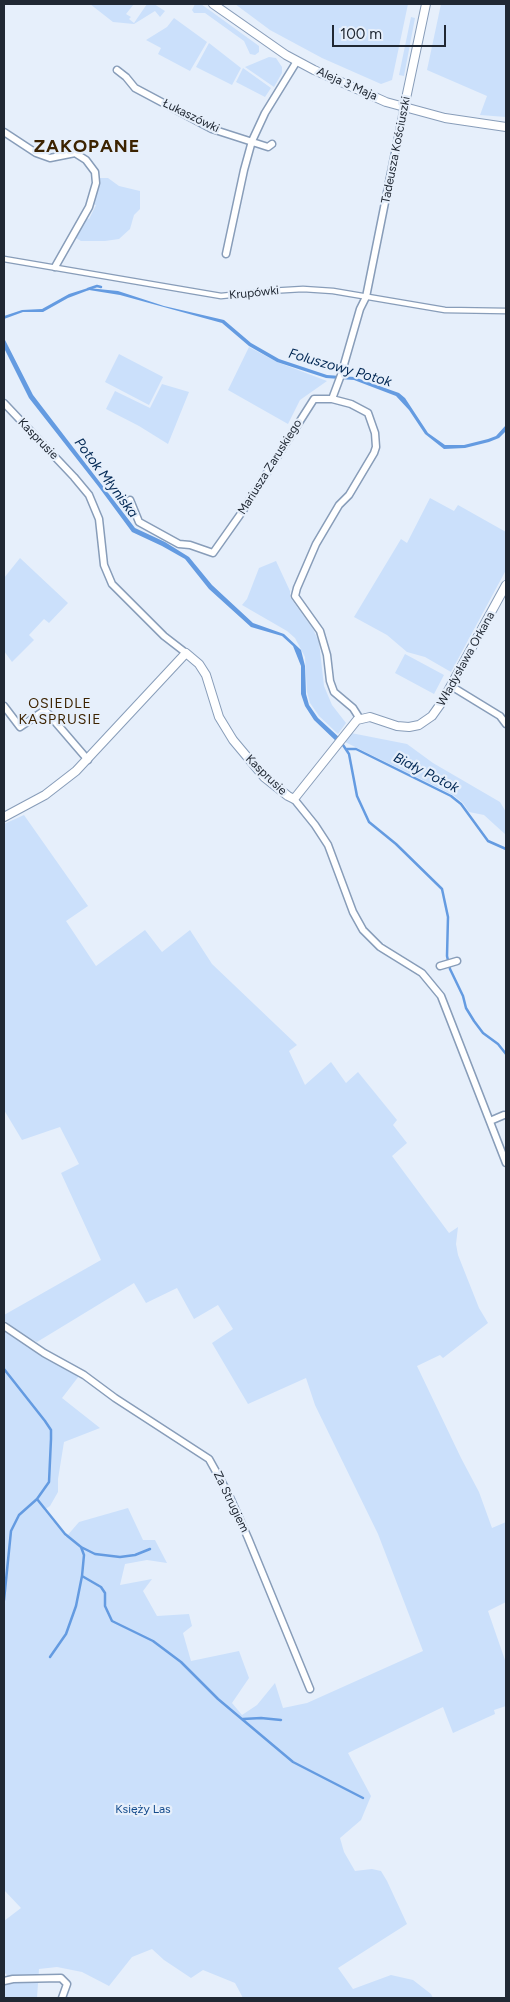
<!DOCTYPE html>
<html>
<head>
<meta charset="utf-8">
<style>
	body { margin:0 }
	#map { position:relative; width:510px; height:2002px; overflow:hidden; background:#e6effb; font-family:Figtree,sans-serif }
	canvas { display:block }
	.frame { position:absolute; inset:0; border:5px solid #202833; pointer-events:none }
	.scale { position:absolute; left:332px; top:25px; width:114px; height:22px; box-sizing:border-box; border:2px solid #202833; border-top:0; padding-left:6px; font-size:15px; line-height:18px; white-space:nowrap; color:#202833; -webkit-text-stroke:4px #e6effb; paint-order:stroke }
</style>
</head>
<body>
<div id="map">
<canvas width="510" height="2002"></canvas>
<div class="frame"></div>
<div class="scale">100 m</div>
</div>
<script>
const ctx = document.querySelector('canvas').getContext('2d');
ctx.lineJoin = 'round';
function fill(path, color) { ctx.fillStyle = color; ctx.fill(path, 'evenodd'); }
const toPath = rows => new Path2D(rows.map(r => 'M' + r).join(''));
function trace(path, color, width, dash) { ctx.strokeStyle = color; ctx.lineWidth = width; ctx.lineCap = dash ? 'butt' : 'round'; ctx.setLineDash(dash || []); ctx.stroke(path); }
function write(font, color, halo, rows, align = 'center') {
  ctx.font = font + ' Figtree,sans-serif'; ctx.lineWidth = 4.5; ctx.setLineDash([]); ctx.textBaseline = 'middle'; ctx.strokeStyle = halo; ctx.fillStyle = color; for (const [text, x, y, turn = 0] of rows) {
    ctx.save(); ctx.translate(x, y); ctx.rotate((+turn || 0) * Math.PI / 180); ctx.textAlign = isNaN(turn) ? turn : align; if (halo) ctx.strokeText(text, 0, 0); ctx.fillText(text, 0, 0); ctx.restore();
  }
}
fill(toPath([
	[90,4,134,4,126,14,131,17,129,19,134,23,147,4,154,4,165,11,160,17,155,11,134,24,113,22],
	[195,4,201,4,259,46,259,52,255,55,250,54,244,41,205,13,194,13,192,10],
	[235,4,408,4,392,80,381,84,322,58,270,30],
	[441,4,506,4,506,117,480,115,487,96,427,70],
	[411,17,415,18,404,76,399,75],
	[174,18,207,42,190,71,158,54,161,48,146,40,167,27],
	[209,43,241,68,232,85,196,67],
	[269,57,276,58,282,67,282,73,274,87,245,67],
	[243,68,271,88,265,97,236,82],
	[100,178,108,178,119,186,140,191,140,209,134,215,130,229,119,239,105,241,81,241,76,238,86,218,89,219,96,205,93,204],
	[249,347,277,362,327,381,300,400,288,424,228,390],
	[119,354,163,377,149,405,105,382],
	[162,384,189,392,168,444,139,426,106,409,115,391,150,408],
	[430,498,454,511,458,505,506,532,506,570,451,672,425,657,407,652,387,635,354,617,401,539,407,543],
	[20,558,68,603,49,623,44,619,29,635,34,640,12,662,4,651,4,578],
	[276,561,290,591,290,597,313,629,319,642,324,686,332,705,346,723,338,734,319,716,310,703,307,692,305,657,295,638,287,631,242,605,247,599,259,568],
	[405,654,444,675,434,694,395,673],
	[351,733,407,744,433,763,500,802,506,812,506,835,484,815,469,812,463,803,453,795,345,742],
	[24,815,88,906,66,921,96,966,145,930,162,952,190,930,212,964,297,1045,289,1051,305,1085,331,1062,346,1083,358,1072,397,1120,393,1125,407,1143,392,1156,449,1233,458,1227,456,1244,458,1255,479,1308,488,1323,443,1358,440,1355,417,1366,461,1458,479,1492,492,1528,506,1522,506,1602,488,1611,506,1663,506,1706,494,1710,495,1714,453,1733,443,1707,348,1753,371,1796,361,1820,340,1838,344,1852,355,1871,372,1869,381,1871,387,1881,407,1924,338,1968,353,1989,391,1975,413,1980,431,1994,433,1998,243,1998,235,1983,203,1970,191,1978,164,1960,152,1949,132,1957,109,1986,82,1972,57,1967,39,1969,37,1998,4,1998,4,1985,14,1983,4,1972,4,1921,21,1908,4,1890,4,1331,79,1376,62,1398,100,1428,64,1442,58,1479,58,1492,50,1506,44,1510,66,1537,79,1522,128,1508,143,1540,155,1540,167,1563,147,1560,125,1564,120,1585,152,1579,143,1591,157,1616,189,1614,192,1626,183,1633,191,1661,239,1651,249,1678,232,1703,242,1715,257,1705,275,1683,283,1708,307,1703,423,1651,378,1534,315,1405,306,1378,248,1404,212,1343,233,1329,218,1305,194,1319,177,1288,146,1303,134,1283,37,1342,19,1333,4,1320,4,1315,101,1260,61,1173,79,1164,60,1127,22,1140,4,1110,4,824]
]), '#cbe0fb');
fill(toPath([
	[88,288,118,291,164,306,224,320,251,343,279,359,327,375,354,377,399,393,405,398,428,433,445,445,464,445,488,439,496,436,506,425,506,431,499,438,489,442,465,448,444,449,425,434,409,410,396,396,354,380,326,378,277,362,249,346,222,323,120,295,89,290,68,298,43,312,23,312,4,319,4,316,22,310,42,309,69,294],
	[4,338,33,395,135,528,165,542,189,557,212,585,253,623,284,634,301,650,305,666,306,694,309,705,318,718,341,739,338,743,314,720,305,706,301,694,301,666,293,646,282,636,251,627,209,589,185,559,162,546,132,532,98,486,29,398,4,348]
]), '#649be1');
trace(toPath([
	[88,289,97,286,101,287],
	[341,742,349,754,357,796,369,822,396,844,442,889,448,917,447,956,450,969,463,996,466,1008,474,1021,483,1033,498,1044,506,1054],
	[347,749,356,749,451,796,461,804,488,841,506,849],
	[4,1369,45,1421,51,1430,51,1439,49,1482,37,1499,19,1515,11,1531,4,1600],
	[37,1499,65,1534,81,1547,84,1555,82,1576,101,1587,105,1593,105,1606,112,1621,153,1641,181,1662,218,1699,293,1762,363,1798],
	[81,1547,95,1554,120,1557,135,1555,150,1549],
	[50,1657,66,1634,76,1606,82,1576],
	[243,1719,261,1718,281,1720]
]), '#649be1', 2.5);
const pedestrian = toPath([
	[4,259,221,296,269,291,303,289,333,291,445,310,506,311]
]);
const minor = toPath([
	[117,70,126,77,135,88,212,129,268,147,272,144],
	[4,132,36,153,50,158,75,153,86,160,95,172,96,183,89,207,55,267],
	[226,254,244,170,252,141,265,113,297,61],
	[332,399,341,375,360,309,366,297,404,108],
	[4,403,74,477,89,495,99,519,104,565,112,584,164,636,186,653],
	[130,500,139,522,179,544,190,545,213,553,242,512,314,399,332,399,351,404,368,413,375,433,376,447,374,453,349,495,339,505,316,544,297,588,295,596,320,631,327,655,330,681,334,692,353,708,360,719],
	[451,686,500,716,506,724],
	[4,706,20,727,45,710,88,760],
	[294,799,315,825,328,845,353,912,363,930,380,947,422,973,441,996,506,1163],
	[440,966,457,961],
	[490,1121,504,1115],
	[4,1326,44,1353,84,1375,115,1398,209,1459,229,1495,248,1538,310,1689],
	[4,1981,13,1979,61,1978,67,1984,62,1998]
]);
const tertiary = toPath([
	[213,4,286,55,314,70,386,102,445,118,506,127],
	[404,108,426,4],
	[4,817,45,795,76,771,186,653,199,664,206,675,219,717,233,740,264,777,288,796,294,799,357,720,370,717,397,726,409,727,419,725,432,716,442,702,506,585]
]);
trace(pedestrian, '#889db9', 7);
trace(minor, '#889db9', 9);
trace(tertiary, '#889db9', 10);
trace(pedestrian, '#fff', 4.5);
trace(minor, '#fff', 6);
trace(tertiary, '#fff', 8);
write('12px', '#202833', '#e6effb', [
	["Aleja 3 Maja",347,84,24],
	["Łukaszówki",191,116,26],
	["Tadeusza Kościuszki",396,150,-79],
	["Krupówki",254,293,-6],
	["Kasprusie",38,439,46],
	["Mariusza Zaruskiego",270,467,-58],
	["Władysława Orkana",466,659,-61],
	["Kasprusie",266,775,44],
	["Za Strugiem",231,1502,64]
]);
write('12px', '#154c8c', '#e6effb', [
	["Księży Las",143,1809]
]);
write('italic 14px', '#022854', '#e6effb', [
	["Foluszowy Potok",340,368,16],
	["Potok Młyniska",106,478,53],
	["Biały Potok",426,773,27]
]);
ctx.letterSpacing = '1px';
write('14px', '#3c2301', '#e6effb', [
	["OSIEDLE",60,704],
	["KASPRUSIE",60,720]
]);
ctx.letterSpacing = '0px';
ctx.letterSpacing = '1px';
write('bold 18px', '#3c2301', '#e6effb', [
	["ZAKOPANE",87,147]
]);
ctx.letterSpacing = '0px';
</script>
</body>
</html>
